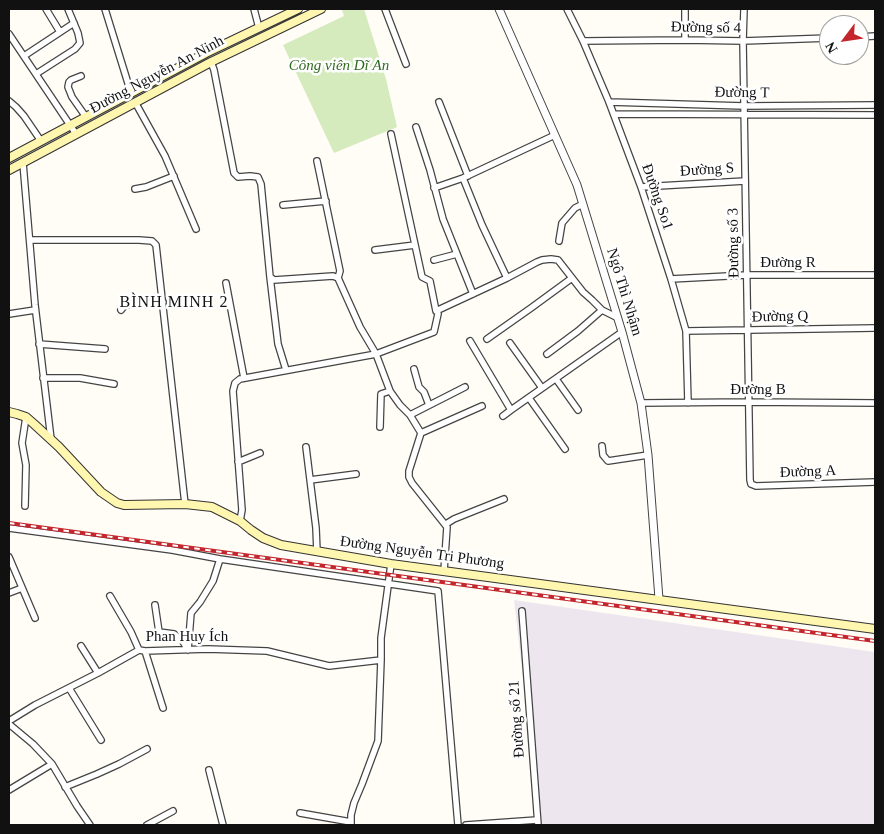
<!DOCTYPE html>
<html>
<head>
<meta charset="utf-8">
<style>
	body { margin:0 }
	#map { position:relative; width:884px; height:834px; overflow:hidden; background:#fffdf5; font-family:"Times New Roman",serif }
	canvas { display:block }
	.frame { position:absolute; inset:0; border:10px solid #111; pointer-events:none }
	.north { position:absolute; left:819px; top:15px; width:50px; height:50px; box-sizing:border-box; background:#fff; border:1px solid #a0a0a0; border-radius:50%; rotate:239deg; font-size:14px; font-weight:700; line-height:20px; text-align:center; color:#111 }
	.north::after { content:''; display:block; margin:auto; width:18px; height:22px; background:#c4262e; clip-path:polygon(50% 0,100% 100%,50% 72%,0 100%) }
</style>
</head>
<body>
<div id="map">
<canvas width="884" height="834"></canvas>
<div class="frame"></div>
<div class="north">N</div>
</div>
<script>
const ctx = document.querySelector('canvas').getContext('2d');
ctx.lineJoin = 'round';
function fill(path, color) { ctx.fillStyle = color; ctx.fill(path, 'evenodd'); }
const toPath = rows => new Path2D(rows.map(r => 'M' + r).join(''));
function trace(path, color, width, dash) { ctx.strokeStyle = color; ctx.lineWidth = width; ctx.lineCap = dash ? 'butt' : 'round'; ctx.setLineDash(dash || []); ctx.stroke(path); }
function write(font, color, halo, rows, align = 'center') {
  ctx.font = font + ' "Times New Roman",serif'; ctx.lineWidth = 5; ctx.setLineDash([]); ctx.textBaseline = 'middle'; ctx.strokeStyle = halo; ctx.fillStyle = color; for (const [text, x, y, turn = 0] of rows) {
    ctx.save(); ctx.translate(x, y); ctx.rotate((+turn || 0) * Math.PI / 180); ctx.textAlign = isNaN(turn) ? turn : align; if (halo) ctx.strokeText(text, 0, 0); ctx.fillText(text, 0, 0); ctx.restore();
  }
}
fill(toPath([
	[514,600,875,652,875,825,540,825]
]), '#eee6ef');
fill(toPath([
	[345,9,364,9,386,79,397,127,334,153,283,45,344,16,342,10]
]), '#d5ebbd');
const minor = toPath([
	[46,9,60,32],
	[105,9,131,93],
	[254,9,259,28],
	[385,9,406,64],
	[567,9,583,41,609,102,641,187,671,279,686,331,688,403],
	[685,9,685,40],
	[744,9,743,41,750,480,751,484,756,486,875,482],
	[9,34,76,134],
	[859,37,875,36],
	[583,41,685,40,743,41,829,38],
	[24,56,74,23],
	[211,62,214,70,234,173,238,177,250,176,258,177,261,184,270,277,274,280,333,276,338,278,360,327,376,354,390,391,400,405,410,415,421,433,409,471,409,477,412,483,447,527,444,571],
	[36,74,75,49,80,43,78,33,68,9],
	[81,76,71,80,69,82,68,87,72,97,86,117],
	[9,101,16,107,24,116,41,141],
	[135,102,165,156,196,229],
	[439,102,468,176],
	[609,102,744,106,875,105],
	[614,114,875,115],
	[416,127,430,170,443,219,473,294],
	[391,134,422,277,430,281,436,311,507,278,537,262,542,260,551,259,558,260,583,292,592,300,602,310,618,318],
	[317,161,340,271,338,278],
	[23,163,35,305,51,439],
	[463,178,482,225,507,278],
	[641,187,745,181],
	[434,188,463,178,555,135],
	[135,189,146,187,174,176],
	[283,205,326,201],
	[30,240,139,240,152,241,156,245,185,504],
	[559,241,562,223,575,208,583,204],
	[375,250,415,245],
	[434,260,457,254],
	[270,277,278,344,286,370],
	[671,279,747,275,875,275],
	[226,283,244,378],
	[121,310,124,306,127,305,163,302],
	[9,314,35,310],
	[686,331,875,328],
	[487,339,531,308,572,278],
	[470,341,511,410,622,332],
	[510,343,542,388],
	[39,344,105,349],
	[547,354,578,331,602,310],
	[414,369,419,387,424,392,429,405],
	[43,378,80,378,114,384],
	[556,379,578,410],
	[529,398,565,449],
	[641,403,749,402,875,403],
	[410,415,465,387],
	[503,416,511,410],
	[380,427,381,394,390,391],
	[421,433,482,406],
	[602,446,603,455,608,461,648,455],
	[306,447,316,528,317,552],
	[238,462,260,453],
	[310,480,356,474],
	[25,506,26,465,22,443,26,417],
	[240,521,242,510,233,391,235,383,240,379,376,354,434,332,438,314],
	[446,524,454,519,504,499],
	[9,528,172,550,220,559,438,591,458,825],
	[9,557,35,618],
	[9,593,22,588],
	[110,596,131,632,139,650],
	[155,605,159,632,174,634,182,640,188,650],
	[522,611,538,825],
	[81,646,98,673],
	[188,650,191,613,200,602,213,581,220,559],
	[145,651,163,708],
	[69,688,101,740],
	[9,721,35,705,98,673,139,650,145,651,208,649,267,651,329,666,381,660],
	[9,724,33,744,52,764,77,806,90,825],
	[209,770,223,825],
	[65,787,97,774,119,764,147,749],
	[9,790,52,764],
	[300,813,351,822],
	[147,825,173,811],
	[351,825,351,815,354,803,362,784,378,741,381,660,381,638,391,564],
	[466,825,537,820]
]);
const tertiary = toPath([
	[499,9,577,185,622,332,641,403,648,455,659,599]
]);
const secondary = toPath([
	[9,158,206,53,298,9],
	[9,170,211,62,321,9],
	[9,412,17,414,26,417,34,424,59,447,101,492,117,503,124,505,185,504,212,507,240,521,251,530,263,538,281,545,391,564,875,629]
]);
trace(minor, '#444', 8);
trace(tertiary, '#444', 9);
trace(secondary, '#333', 10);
trace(minor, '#fff', 5.5);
trace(tertiary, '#fff', 7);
trace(secondary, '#fff6b0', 8);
const rail = toPath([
	[9,523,875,641]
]);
trace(rail, '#c4262e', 4);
trace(rail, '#fff', 2, [5.5]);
write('15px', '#111', '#fff', [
	["Đường số 4",706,28,1],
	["Đường Nguyễn An Ninh",157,75,-28],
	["Đường T",742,93,1],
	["Đường S",707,170,-4],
	["Đường So1",657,197,71],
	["Đường số 3",734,243,-91],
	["Đường R",788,263],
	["Ngô Thì Nhậm",624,292,73],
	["Đường Q",780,317,-1],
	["Đường B",758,390],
	["Đường A",808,472,-2],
	["Đường Nguyễn Tri Phương",422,553,8],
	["Phan Huy Ích",187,637],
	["Đường số 21",517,719,-94]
]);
write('italic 15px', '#2f6b1f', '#fff', [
	["Công viên Dĩ An",339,66]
]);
ctx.letterSpacing = '1px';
write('16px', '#111', '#fff', [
	["BÌNH MINH 2",174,303]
]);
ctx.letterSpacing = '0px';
</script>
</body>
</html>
